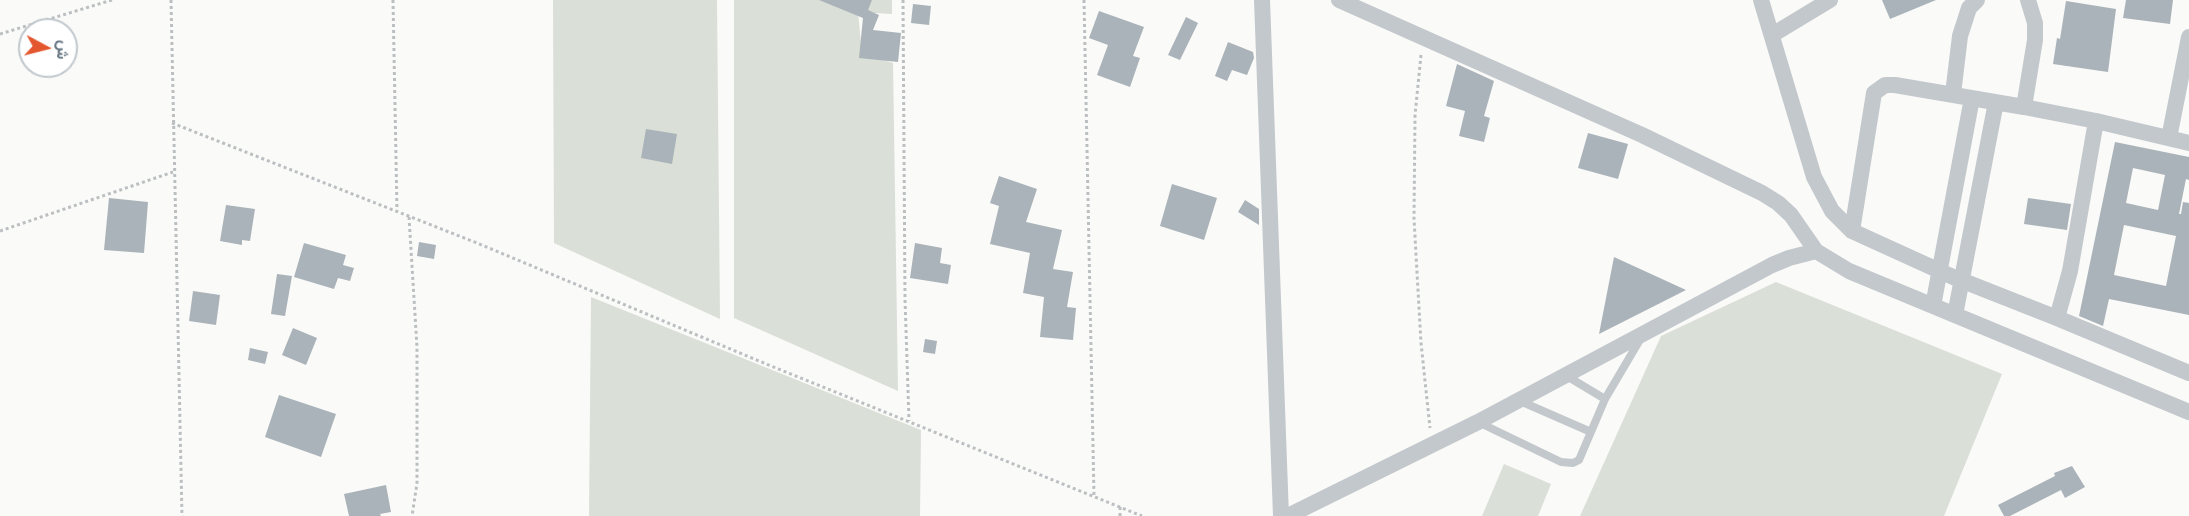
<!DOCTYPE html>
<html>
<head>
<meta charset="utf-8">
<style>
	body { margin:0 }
	#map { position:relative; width:2189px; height:516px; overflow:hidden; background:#fafaf8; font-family:Quicksand,Vazirmatn,sans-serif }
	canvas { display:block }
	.north { position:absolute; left:18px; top:18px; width:60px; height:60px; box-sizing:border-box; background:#fff; border:2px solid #c1c8cd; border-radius:50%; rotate:97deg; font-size:16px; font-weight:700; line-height:24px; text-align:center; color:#657683 }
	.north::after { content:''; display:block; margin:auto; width:21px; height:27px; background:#e4572e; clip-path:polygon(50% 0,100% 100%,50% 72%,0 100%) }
</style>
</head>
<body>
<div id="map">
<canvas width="2189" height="516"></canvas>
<div class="north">ش</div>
</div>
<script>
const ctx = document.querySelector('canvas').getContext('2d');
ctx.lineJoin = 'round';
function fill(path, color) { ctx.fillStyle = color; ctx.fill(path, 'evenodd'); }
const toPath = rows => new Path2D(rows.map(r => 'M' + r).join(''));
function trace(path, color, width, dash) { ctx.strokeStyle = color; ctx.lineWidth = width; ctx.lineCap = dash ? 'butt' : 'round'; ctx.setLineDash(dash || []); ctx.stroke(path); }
fill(toPath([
	[553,0,717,0,720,319,554,243],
	[734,0,892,0,892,14,858,12,862,54,893,63,898,391,734,318],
	[1776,282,2002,374,1944,516,1580,516,1661,336],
	[591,297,921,430,920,516,589,516],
	[1504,464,1551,484,1538,516,1482,516]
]), '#dadfd7');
fill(toPath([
	[819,0,872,0,868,10,879,15,873,30,901,33,898,62,859,58,863,18],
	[1882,0,1936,0,1890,19],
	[2126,0,2173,0,2170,24,2123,18],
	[2066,1,2116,9,2108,72,2053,64,2057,38,2060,39],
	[913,4,931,6,929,25,911,23],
	[1099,11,1144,27,1133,56,1140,58,1130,87,1097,75,1108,45,1089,38],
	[1186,17,1198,23,1180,60,1168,55],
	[1228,42,1253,52,1254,58,1247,75,1232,70,1227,81,1215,76],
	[1457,64,1494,81,1484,116,1490,118,1484,142,1459,136,1465,111,1446,106],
	[646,129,677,134,672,164,641,158],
	[1588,133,1628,144,1618,179,1578,168],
	[2115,142,2189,157,2189,180,2186,179,2179,214,2181,214,2183,202,2189,203,2189,315,2109,299,2103,326,2079,316],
	[2133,168,2165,175,2158,210,2126,203],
	[2124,225,2176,236,2166,286,2114,275],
	[999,176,1037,189,1026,222,1062,230,1053,269,1073,272,1067,307,1076,308,1073,340,1040,337,1044,297,1023,293,1030,253,990,244,999,206,990,203],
	[1172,184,1217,198,1204,240,1160,226],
	[109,198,148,202,144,253,104,250],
	[2028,198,2071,204,2067,230,2024,224],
	[1245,200,1259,209,1259,225,1238,212],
	[226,205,255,209,250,241,242,240,242,245,220,241],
	[419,242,436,245,434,259,417,256],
	[304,243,346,255,343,265,354,268,350,281,338,278,334,289,294,277],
	[915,243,942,248,940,263,951,265,948,284,910,278],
	[1614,257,1686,290,1599,334],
	[277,274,292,276,285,316,271,314],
	[193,291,220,295,216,325,189,321],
	[293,328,317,338,306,365,282,355],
	[925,339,937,341,935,354,923,352],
	[250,348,268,352,265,364,248,360],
	[279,395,336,414,321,457,265,437],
	[2072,466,2085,487,2065,498,2061,490,2010,516,2004,516,1998,505,2055,476,2054,473],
	[386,485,391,512,380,514,381,516,349,516,344,494]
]), '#aab3b9');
trace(toPath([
	[171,0,182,516],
	[393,0,397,211],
	[903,0,905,299,909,421],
	[1084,0,1094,496],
	[0,34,112,0],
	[1421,55,1415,115,1414,219,1421,343,1430,428],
	[172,123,477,243,771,366,1142,516],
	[409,217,417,347,417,483,412,516],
	[0,231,173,172],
	[1120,507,1120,516]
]), '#bbbfc2', 3, [3, 3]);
trace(toPath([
	[1565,375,1605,399],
	[1520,401,1591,432],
	[1478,422,1561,462,1573,463,1579,460,1605,399,1641,338]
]), '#c3c8cc', 8);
trace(toPath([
	[1262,0,1281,516],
	[1339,0,1642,135,1762,193,1778,203,1791,215,1816,251,1849,271,2189,412],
	[1761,0,1814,177,1832,211,1852,231,1953,277,2057,318,2070,271,2096,121],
	[1772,35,1830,0],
	[1953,94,1960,36,1969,8,1977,0],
	[2024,107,2035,40,2035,23,2028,0],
	[2169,138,2189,37],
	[1852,231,1874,93,1885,85,1895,85,2024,107,2096,121,2189,143],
	[1933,306,1972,98],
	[1955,315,1996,102],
	[2057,318,2189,373],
	[1288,516,1478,422,1772,265,1789,258,1816,251]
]), '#c3c8cc', 16);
</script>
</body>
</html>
